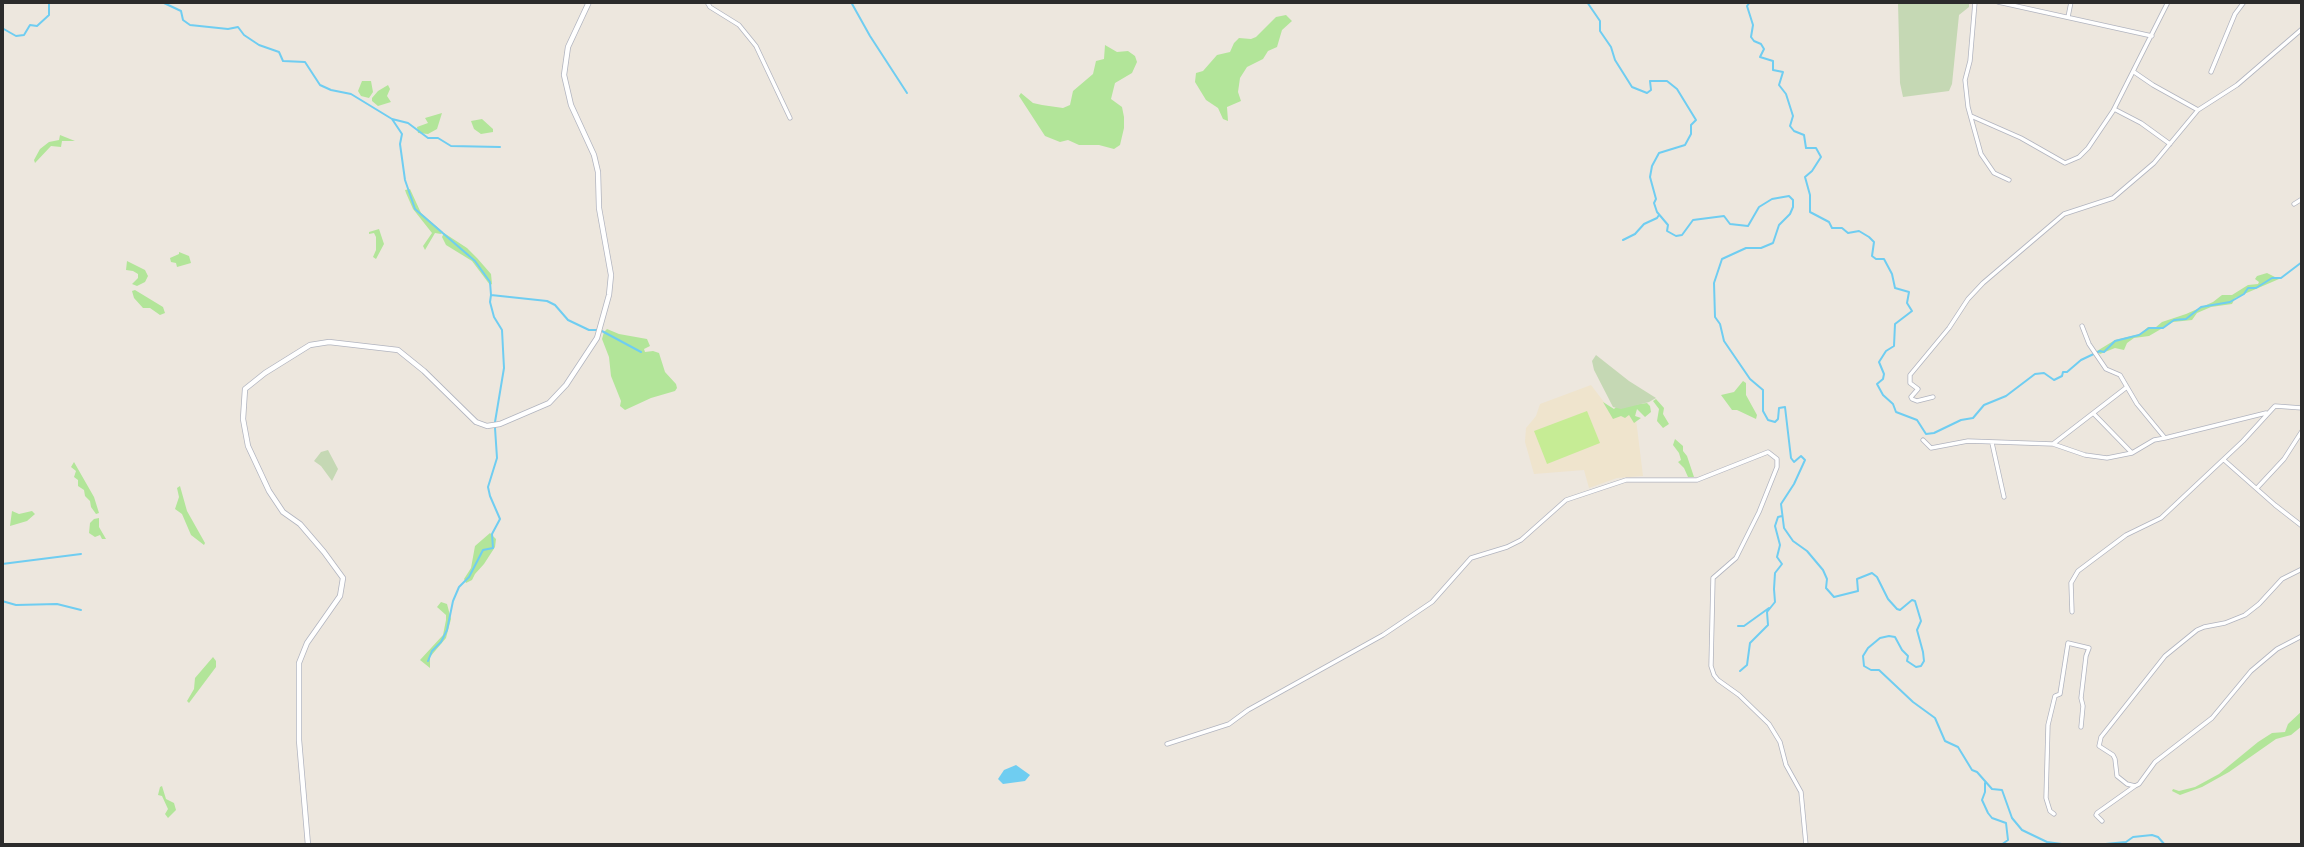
<!DOCTYPE html>
<html>
<head>
<meta charset="utf-8">
<style>
	body { margin:0 }
	#map { position:relative; width:2304px; height:847px; overflow:hidden; background:#ede7de; font-family:Overpass,sans-serif }
	canvas { display:block }
	.frame { position:absolute; inset:0; border:4px solid #2b2b2b; pointer-events:none }
</style>
</head>
<body>
<div id="map">
<canvas width="2304" height="847"></canvas>
<div class="frame"></div>
</div>
<script>
const ctx = document.querySelector('canvas').getContext('2d');
ctx.lineJoin = 'round';
function fill(path, color) { ctx.fillStyle = color; ctx.fill(path, 'evenodd'); }
const toPath = rows => new Path2D(rows.map(r => 'M' + r).join(''));
function trace(path, color, width, dash) { ctx.strokeStyle = color; ctx.lineWidth = width; ctx.lineCap = dash ? 'butt' : 'round'; ctx.setLineDash(dash || []); ctx.stroke(path); }
fill(toPath([
	[1591,385,1614,415,1635,411,1643,476,1617,478,1589,488,1584,470,1534,474,1525,442,1526,428,1536,416,1540,404]
]), '#efe4cd');
fill(toPath([
	[1286,15,1292,21,1282,30,1277,47,1268,51,1263,59,1247,67,1240,78,1238,92,1241,101,1227,107,1228,121,1223,119,1218,108,1206,100,1195,82,1196,73,1203,71,1217,55,1230,52,1234,43,1239,38,1251,39,1256,37,1276,17],
	[1105,45,1117,52,1128,51,1135,56,1137,62,1132,73,1115,83,1111,99,1122,107,1124,117,1124,128,1120,145,1114,149,1099,145,1079,145,1068,140,1060,142,1045,136,1019,96,1021,93,1033,103,1042,105,1063,108,1070,105,1073,91,1093,74,1096,61,1104,59],
	[362,81,371,81,373,92,369,98,361,96,358,91],
	[388,85,390,89,387,96,391,102,378,106,372,101,372,98,378,91],
	[442,113,437,129,428,134,418,133,417,127,428,123,425,118],
	[482,119,493,129,493,132,481,134,474,129,471,121],
	[60,135,75,141,62,141,61,147,51,146,35,163,34,160,40,149,49,142,59,140],
	[410,189,421,213,443,232,441,234,435,233,425,250,423,246,432,233,413,209,406,193,405,190],
	[379,229,384,244,376,259,373,257,376,250,376,237,374,233,369,234,369,232],
	[444,233,467,248,477,258,491,274,492,284,490,285,472,261,446,245,442,237],
	[179,252,189,256,191,263,177,267,176,263,171,262,170,258,179,254],
	[127,261,145,270,148,276,145,282,137,286,132,284,138,278,138,274,133,271,126,270],
	[2267,273,2279,279,2235,298,2232,304,2211,307,2197,313,2192,320,2173,322,2149,336,2134,338,2127,343,2124,350,2115,348,2100,354,2097,351,2115,340,2140,334,2148,327,2156,327,2162,322,2186,314,2213,302,2222,295,2232,295,2248,285,2258,284,2259,282,2255,279,2257,276],
	[135,290,163,307,165,313,160,315,150,308,143,308,134,298,132,291],
	[607,329,619,334,647,339,650,346,644,349,645,352,653,351,659,353,665,372,676,384,677,388,675,391,651,398,625,410,620,406,621,401,611,376,609,357,602,339,604,332],
	[1743,381,1746,383,1746,395,1757,415,1756,419,1737,410,1732,410,1721,395,1734,392],
	[1656,399,1664,408,1663,414,1669,424,1663,428,1657,421,1659,409,1653,401],
	[1603,402,1614,409,1616,407,1647,403,1650,406,1651,412,1645,417,1637,409,1635,416,1641,418,1634,423,1629,415,1625,418,1621,416,1613,419],
	[1675,439,1683,446,1683,451,1687,456,1694,477,1688,477,1684,468,1678,462,1681,460,1679,453,1673,445],
	[74,462,94,497,99,513,96,514,91,507,90,501,85,496,84,490,78,486,78,480,74,477,76,471,71,467],
	[180,486,187,511,205,543,204,545,191,535,182,514,175,509,179,497,177,488],
	[12,511,19,514,32,511,35,514,27,521,10,526],
	[99,518,99,527,106,539,102,539,100,535,95,537,89,533,90,523,94,519],
	[490,533,496,539,495,547,484,564,475,574,472,580,466,583,464,579,471,568,475,546],
	[441,602,447,604,451,619,446,638,430,657,430,668,420,660,443,635,446,620,446,615,437,607],
	[213,657,216,661,216,667,189,703,187,701,194,689,195,678],
	[2302,711,2302,726,2291,735,2276,739,2229,772,2202,787,2180,795,2172,791,2173,789,2179,791,2195,787,2219,774,2258,742,2272,733,2285,732,2288,724],
	[162,786,166,799,174,803,176,810,168,818,165,814,168,809,162,796,158,795,160,787]
]), '#b2e599');
fill(toPath([
	[1898,2,1969,2,1969,7,1959,15,1952,84,1949,91,1903,97,1900,83],
	[1596,355,1629,381,1656,398,1649,402,1621,409,1613,407,1594,370,1592,361],
	[328,450,338,469,332,481,321,466,314,461,321,452]
]), '#c5d8b4');
fill(toPath([
	[1587,411,1600,443,1547,464,1534,431]
]), '#c6ec95');
fill(toPath([
	[1016,765,1030,775,1025,781,1003,784,998,779,1004,770]
]), '#6fcdf1');
trace(toPath([
	[152,2,164,3,181,11,183,20,190,25,228,29,238,27,244,35,259,45,279,52,283,61,305,62,320,85,331,90,351,94,392,119,408,123,428,138,438,138,451,146,500,147],
	[851,2,870,36,907,93],
	[1587,2,1600,21,1600,31,1611,47,1615,60,1632,87,1647,93,1651,90,1650,81,1667,81,1677,89,1696,120,1691,125,1691,134,1685,145,1659,153,1652,166,1650,177,1656,199,1654,203,1657,212,1668,225,1667,231,1676,236,1682,235,1693,220,1724,216,1730,224,1748,226,1759,207,1772,199,1789,196,1793,200,1793,207,1790,214,1779,225,1773,243,1761,248,1746,248,1722,259,1714,283,1715,317,1720,324,1724,341,1750,379,1763,390,1763,411,1768,420,1775,422,1778,419,1779,408,1785,407,1791,458,1794,462,1801,456,1805,460,1794,484,1781,504,1784,528,1793,541,1807,551,1823,570,1827,579,1826,588,1834,597,1858,591,1857,579,1872,573,1877,577,1888,599,1897,609,1900,610,1912,600,1915,601,1921,621,1917,630,1923,652,1924,661,1921,666,1916,667,1907,661,1908,656,1902,650,1895,637,1889,636,1880,638,1868,648,1863,656,1864,666,1871,670,1879,670,1913,702,1935,718,1945,741,1958,747,1972,770,1977,772,1992,789,2002,790,2012,818,2022,830,2047,842,2069,845],
	[1750,2,1747,6,1753,25,1751,37,1754,41,1761,44,1764,49,1760,57,1773,61,1773,70,1783,72,1779,85,1786,94,1793,116,1790,126,1794,131,1804,135,1806,148,1816,148,1821,157,1812,171,1805,177,1810,195,1810,212,1829,222,1832,228,1842,228,1848,233,1859,231,1869,237,1874,242,1872,256,1876,259,1884,259,1892,274,1895,288,1909,292,1907,303,1912,311,1895,324,1894,346,1886,351,1879,362,1884,374,1883,379,1877,384,1883,395,1893,404,1896,412,1917,420,1926,434,1934,433,1961,420,1973,418,1984,405,2006,396,2035,374,2044,373,2054,380,2062,376,2063,372,2067,372,2081,360,2100,351,2104,352,2115,341,2139,335,2149,328,2163,328,2174,320,2186,319,2201,307,2230,302,2244,294,2248,288,2256,288,2272,278,2281,278,2302,262],
	[2,28,16,36,24,35,30,25,37,26,49,15,49,2],
	[392,119,402,134,400,144,405,180,415,209,475,261,490,282,491,295,547,301,555,305,568,320,589,330,600,330,641,352],
	[1623,240,1635,234,1644,224,1657,218,1659,215],
	[491,295,490,302,494,317,502,330,504,368,495,422],
	[2,564,81,554],
	[2,601,16,605,57,604,81,610],
	[1738,626,1744,626,1769,608],
	[428,661,432,651,441,642,447,630,453,601,459,587,469,577,483,550,493,548,492,534,500,519,490,496,488,487,497,458,495,428],
	[1740,671,1747,665,1750,643,1768,625,1767,612,1775,602,1774,589,1775,573,1782,564,1777,557,1780,545,1775,526,1778,517,1782,516],
	[1985,783,1985,792,1982,800,1988,813,1992,818,2006,823,2008,840,2001,845],
	[2095,845,2126,842,2133,837,2152,835,2158,837,2165,845]
]), '#6fcdf1', 2);
const street = toPath([
	[707,2,710,7,739,25,756,46,790,118],
	[1975,2,1970,61,1965,80,1968,107,1981,154,1994,173,2009,180],
	[1998,2,2152,36],
	[2068,17,2071,2],
	[2134,72,2153,85,2198,110],
	[2211,72,2235,14,2244,2],
	[2114,109,2141,123,2170,144],
	[1971,116,2021,138,2065,163,2079,157,2088,148,2113,111,2168,2],
	[2294,204,2302,199],
	[2082,326,2089,344,2106,369,2120,375,2137,404,2165,438,2266,413],
	[1933,397,1917,401,1912,399,1911,397,1918,389,1910,383,1910,375,1949,328,1968,299,1983,283,2064,214,2113,198,2154,163,2198,110,2237,85,2302,29],
	[2094,414,2132,453],
	[1923,440,1931,448,1968,441,2053,444,2127,387],
	[1992,443,2004,497],
	[2053,444,2085,455,2107,458,2132,453,2154,440,2165,438],
	[2224,460,2275,505,2302,526],
	[2257,488,2284,459,2302,431],
	[2302,569,2282,579,2259,604,2245,615,2225,623,2204,627,2197,630,2165,656,2101,737,2099,746,2113,755,2115,759,2117,776,2127,784,2135,786,2139,784,2155,762,2212,718,2251,671,2277,649,2302,636],
	[2072,612,2071,583,2078,571,2126,535,2161,518,2243,441,2275,406,2302,408],
	[1167,744,1229,724,1248,710,1383,635,1432,602,1471,558,1507,547,1521,540,1566,500,1626,480,1697,480,1768,452,1777,459,1777,467,1759,512,1736,558,1713,578,1711,666,1714,675,1718,680,1739,695,1769,724,1780,742,1786,765,1801,792,1806,845],
	[2054,814,2050,811,2046,798,2048,725,2055,696,2060,694,2068,643,2089,648,2086,656,2081,698,2083,706,2081,727],
	[2102,821,2096,815,2097,813,2135,786]
]);
const secondary = toPath([
	[308,845,299,740,299,663,307,643,340,596,343,578,324,552,300,524,283,512,269,491,248,446,243,419,245,389,265,373,310,345,329,342,398,350,424,371,476,422,487,426,500,424,549,403,566,385,597,338,609,295,611,275,599,208,598,172,594,155,571,105,564,75,568,47,589,2]
]);
trace(street, '#b1b4bf', 5);
trace(secondary, '#b1b4bf', 6);
trace(street, '#fff', 3.5);
trace(secondary, '#fff', 4.5);
</script>
</body>
</html>
